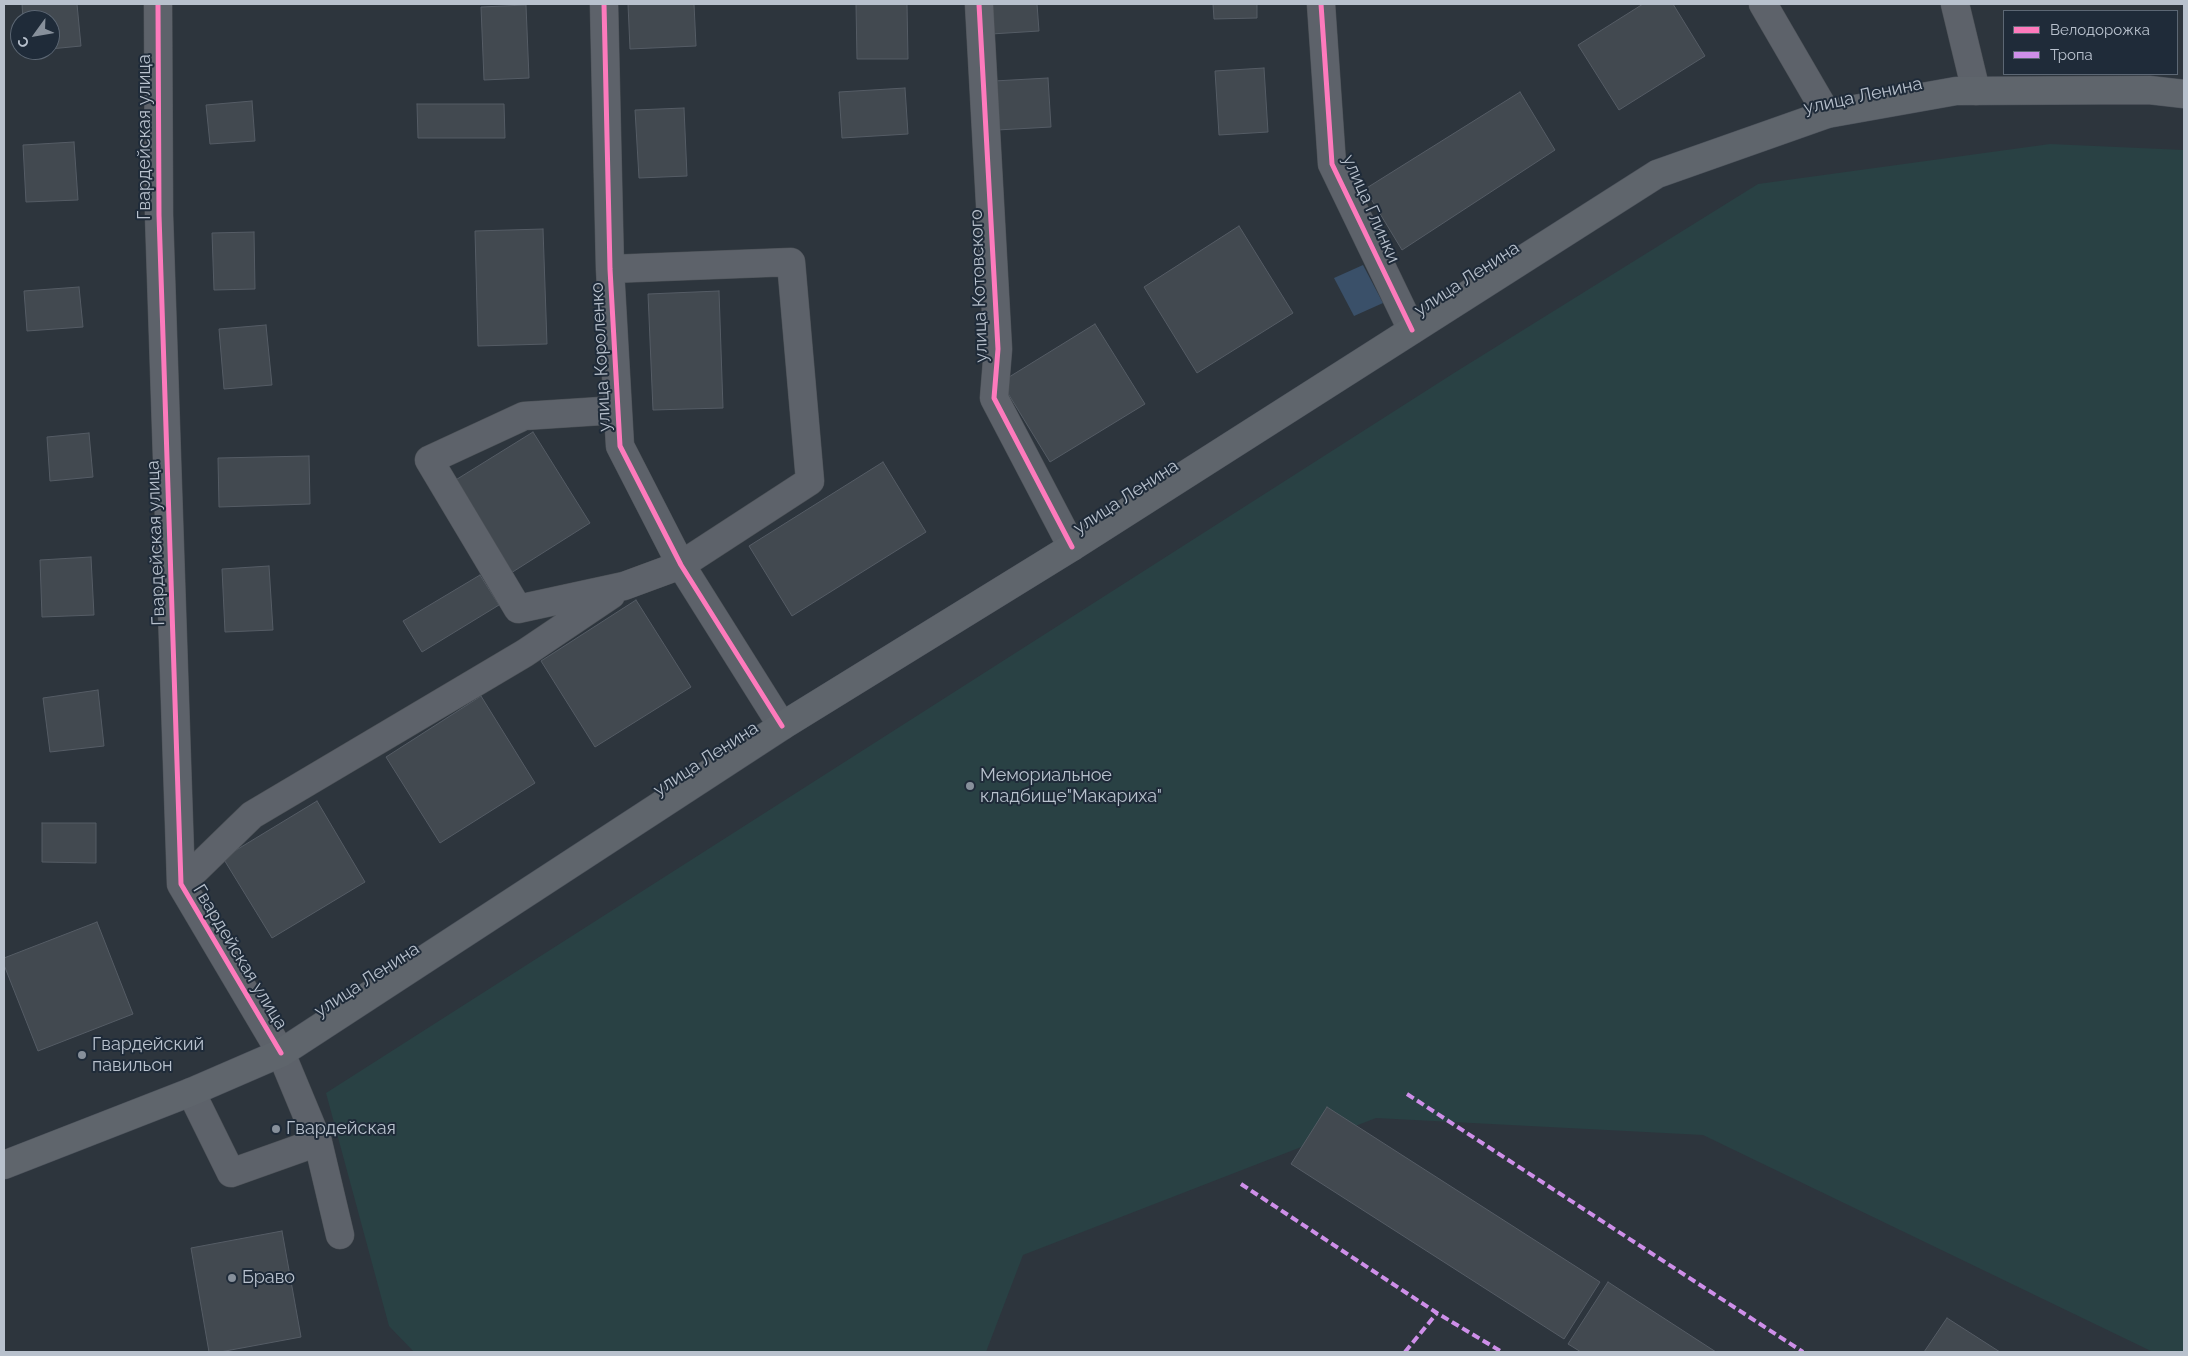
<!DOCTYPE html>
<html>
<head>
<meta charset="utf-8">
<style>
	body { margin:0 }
	#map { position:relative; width:2188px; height:1356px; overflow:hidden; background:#2d353d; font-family:Raleway,sans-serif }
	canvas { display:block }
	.frame { position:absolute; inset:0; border:5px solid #b8c1cd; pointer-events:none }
	.legend { position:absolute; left:2003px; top:10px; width:175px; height:65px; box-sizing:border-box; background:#1f2b39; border:1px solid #5c6774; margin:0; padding:6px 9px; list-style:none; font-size:15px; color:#b8c1cd }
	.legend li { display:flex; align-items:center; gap:10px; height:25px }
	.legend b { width:25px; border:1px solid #5c6774 }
	.north { position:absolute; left:10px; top:10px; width:50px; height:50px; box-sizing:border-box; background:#1f2b39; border:1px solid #5c6774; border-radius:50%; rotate:238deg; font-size:14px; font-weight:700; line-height:20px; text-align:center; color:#b8c1cd }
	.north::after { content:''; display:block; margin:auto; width:18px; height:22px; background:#87909b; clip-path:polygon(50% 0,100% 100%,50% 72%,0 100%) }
</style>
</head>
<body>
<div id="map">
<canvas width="2188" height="1356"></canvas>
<div class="frame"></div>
<ul class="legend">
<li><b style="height:6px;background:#fd7abc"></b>Велодорожка</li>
<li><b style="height:6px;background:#ce8fe9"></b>Тропа</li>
</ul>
<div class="north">С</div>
</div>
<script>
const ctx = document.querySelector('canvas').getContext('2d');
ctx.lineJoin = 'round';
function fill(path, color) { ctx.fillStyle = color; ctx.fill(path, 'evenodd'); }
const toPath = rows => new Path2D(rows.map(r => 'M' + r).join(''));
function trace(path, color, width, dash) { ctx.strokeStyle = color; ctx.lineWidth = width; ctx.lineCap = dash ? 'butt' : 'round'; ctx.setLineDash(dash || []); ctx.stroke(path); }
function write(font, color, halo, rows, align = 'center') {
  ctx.font = font + ' Raleway,sans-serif'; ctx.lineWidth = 4; ctx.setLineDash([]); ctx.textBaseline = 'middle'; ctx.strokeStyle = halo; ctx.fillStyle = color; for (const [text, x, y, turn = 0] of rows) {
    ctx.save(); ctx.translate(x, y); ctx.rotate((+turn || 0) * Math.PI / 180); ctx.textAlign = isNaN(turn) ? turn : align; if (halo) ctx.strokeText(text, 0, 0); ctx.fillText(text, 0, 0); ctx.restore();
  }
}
fill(toPath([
	[2050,144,2184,150,2184,1352,2153,1352,1703,1135,1376,1118,1023,1255,986,1352,414,1352,389,1326,326,1093,1454,373,1758,184]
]), '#294144');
fill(toPath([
	[1363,265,1383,303,1354,316,1334,278]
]), '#3a5069');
const building = toPath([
	[22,4,77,4,81,46,50,49,50,20,23,20,22,4],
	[628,4,694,4,696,46,630,49,628,4],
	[856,4,907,4,908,59,857,59,856,4],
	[989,4,1037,4,1039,31,991,34,989,4],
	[1213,4,1257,4,1257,18,1214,19,1213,4],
	[1643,4,1673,4,1705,56,1619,110,1578,45,1643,4],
	[526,5,529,78,484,80,481,7,526,5],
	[1264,68,1268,132,1219,135,1215,71,1264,68],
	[1048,78,1051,127,997,130,994,81,1048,78],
	[905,88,908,134,842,138,839,92,905,88],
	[1520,92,1555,150,1402,250,1365,189,1520,92],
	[252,101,255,141,210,144,206,105,252,101],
	[417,104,504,104,505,138,418,138,417,104],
	[684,108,687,176,639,178,635,110,684,108],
	[74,142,78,200,26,202,23,145,74,142],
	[1239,226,1293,313,1197,373,1144,287,1239,226],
	[543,229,547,344,478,346,475,231,543,229],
	[254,232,255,289,214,290,212,233,254,232],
	[79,287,83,327,27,331,24,291,79,287],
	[719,291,723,408,653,410,648,294,719,291],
	[1095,324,1145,404,1050,462,1001,382,1095,324],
	[266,325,272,385,224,389,219,329,266,325],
	[533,432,590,523,511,573,454,481,533,432],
	[89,433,93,477,50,481,47,437,89,433],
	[309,456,310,504,219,507,218,458,309,456],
	[883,462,926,532,792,616,749,546,883,462],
	[91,557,94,615,42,617,40,560,91,557],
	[269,566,273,630,225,632,222,569,269,566],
	[480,575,499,605,422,652,403,621,480,575],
	[636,600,691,687,595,747,541,661,636,600],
	[98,690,104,746,50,752,43,698,98,690],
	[481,696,535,783,440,843,386,757,481,696],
	[317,801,365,882,272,938,223,858,317,801],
	[42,823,96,823,96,863,42,862,42,823],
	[97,922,133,1014,38,1051,4,965,4,958,97,922],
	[1327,1107,1600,1282,1564,1339,1291,1164,1327,1107],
	[282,1231,301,1337,220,1352,209,1352,191,1248,282,1231],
	[1608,1282,1716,1352,1581,1352,1568,1344,1608,1282],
	[1947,1318,2000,1352,1924,1352,1947,1318]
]);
fill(building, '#424950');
trace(building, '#555c65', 1);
const minor = toPath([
	[158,4,159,215,181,884,281,1053,318,1142,340,1235],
	[604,4,610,269,620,446,681,565,782,726],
	[979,4,998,349,994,398,1072,547],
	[1321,4,1332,164,1412,330],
	[1763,4,1827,114],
	[1955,4,1976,91],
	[610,269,791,262,810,481,681,565,624,586,518,609,429,460,524,416,617,410],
	[181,884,252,815,525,653,611,595],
	[191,1092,231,1173,318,1142]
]);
const major = toPath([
	[4,1165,191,1092,281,1053,782,726,1072,547,1657,174,1827,114,1956,91,2149,90,2184,94]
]);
trace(minor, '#4c5157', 29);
trace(major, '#4b515a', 29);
trace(minor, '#5d626a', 28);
trace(major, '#5f656c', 28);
trace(toPath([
	[1407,1094,1803,1352],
	[1241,1184,1437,1313,1502,1352],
	[1405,1352,1437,1313]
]), '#ce8fe9', 4, [8, 4]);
trace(toPath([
	[158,4,159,215,181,884,281,1053],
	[604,4,610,269,620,446,681,565,782,726],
	[979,4,998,349,994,398,1072,547],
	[1321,4,1332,164,1412,330]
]), '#fd7abc', 5);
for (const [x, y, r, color] of [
	[970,786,5,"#87909b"],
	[82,1055,5,"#87909b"],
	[276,1129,5,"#87909b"],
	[232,1278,5,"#87909b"]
]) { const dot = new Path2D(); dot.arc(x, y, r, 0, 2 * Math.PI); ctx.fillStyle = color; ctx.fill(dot); trace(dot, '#1f2b39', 2); }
write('18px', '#b8c1cd', '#1f2b39', [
	["улица Ленина",1863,96,-12],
	["Гвардейская улица",145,137,-90],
	["улица Глинки",1371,209,66],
	["улица Ленина",1467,279,-33],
	["улица Котовского",979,286,-92],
	["улица Короленко",601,357,-93],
	["улица Ленина",1126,497,-33],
	["Гвардейская улица",156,543,-92],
	["улица Ленина",706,759,-33],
	["Гвардейская улица",240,957,59],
	["улица Ленина",367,980,-33]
]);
write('18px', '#b8c1cd', '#1f2b39', [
	["Мемориальное",980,776],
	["кладбище\"Макариха\"",980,797],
	["Гвардейский",92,1045],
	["павильон",92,1066],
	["Гвардейская",286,1129],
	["Браво",242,1278]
], 'left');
</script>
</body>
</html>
